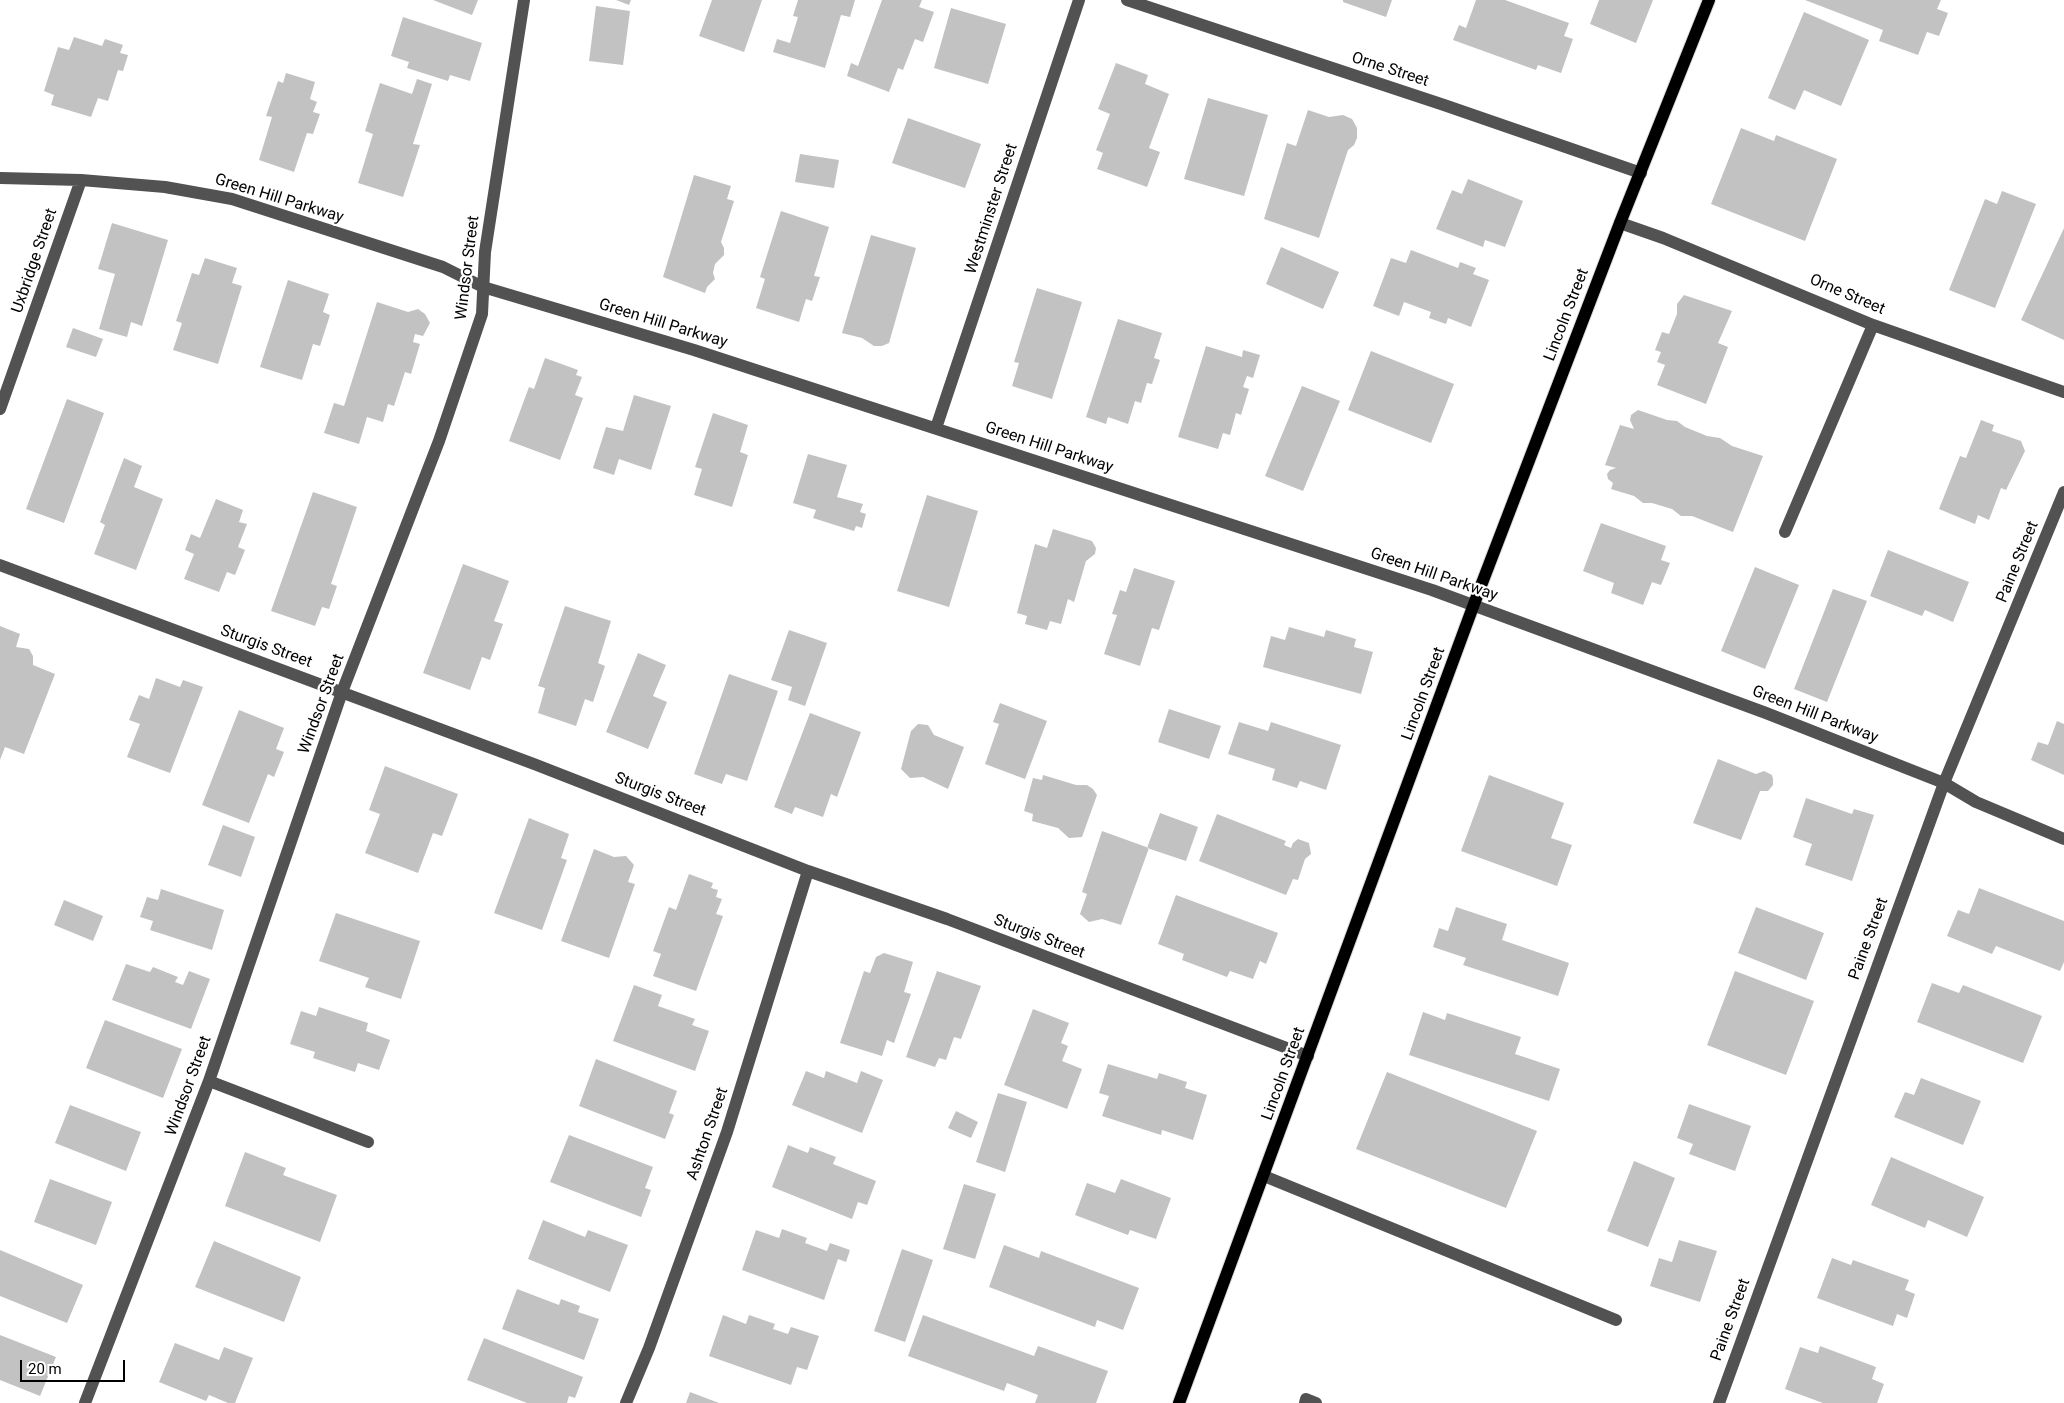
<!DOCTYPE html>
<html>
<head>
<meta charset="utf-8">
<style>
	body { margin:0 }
	#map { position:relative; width:2064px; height:1403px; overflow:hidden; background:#fff; font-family:Roboto,sans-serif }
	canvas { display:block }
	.scale { position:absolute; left:20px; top:1360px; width:105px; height:22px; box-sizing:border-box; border:2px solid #000; border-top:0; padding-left:6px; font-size:15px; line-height:18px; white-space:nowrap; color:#000; -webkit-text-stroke:4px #fff; paint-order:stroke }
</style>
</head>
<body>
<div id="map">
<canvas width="2064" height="1403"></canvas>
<div class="scale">20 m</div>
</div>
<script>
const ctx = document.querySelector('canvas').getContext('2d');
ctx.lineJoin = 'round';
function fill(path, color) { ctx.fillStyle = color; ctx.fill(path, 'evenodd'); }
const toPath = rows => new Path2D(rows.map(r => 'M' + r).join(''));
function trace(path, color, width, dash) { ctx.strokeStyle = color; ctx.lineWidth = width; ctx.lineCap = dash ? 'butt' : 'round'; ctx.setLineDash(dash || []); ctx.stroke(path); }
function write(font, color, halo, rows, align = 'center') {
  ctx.font = font + ' Roboto,sans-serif'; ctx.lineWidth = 4.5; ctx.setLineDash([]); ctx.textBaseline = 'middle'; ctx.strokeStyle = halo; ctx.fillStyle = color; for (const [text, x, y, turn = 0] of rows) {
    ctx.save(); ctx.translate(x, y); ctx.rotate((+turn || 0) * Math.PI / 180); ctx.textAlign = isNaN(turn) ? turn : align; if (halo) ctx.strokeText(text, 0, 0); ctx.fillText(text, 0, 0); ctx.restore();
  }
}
fill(toPath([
	[433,0,478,0,472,15],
	[616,0,631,0,629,5],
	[712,0,762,0,744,52,699,36],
	[798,0,855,0,850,17,841,15,825,68,773,52,777,39,790,43,798,17,793,16],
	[882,0,922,0,919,7,934,12,923,42,915,39,903,70,898,68,889,92,847,76,851,63,858,66],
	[1343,0,1392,0,1386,17,1343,2],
	[1476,0,1505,0,1569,23,1564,36,1573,39,1561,73,1538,65,1536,70,1453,40,1459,25,1466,28],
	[1599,0,1653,0,1636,43,1590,24],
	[1805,0,1941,0,1937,9,1948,13,1939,36,1927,32,1918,55,1879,41,1883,30],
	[596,6,630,11,623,65,589,61],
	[951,8,1006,24,988,84,934,68],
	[1804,12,1869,40,1841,106,1804,90,1795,110,1768,98],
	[403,17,482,43,470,81,450,75,448,81,407,68,409,62,391,56],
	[74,37,102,46,105,39,123,45,120,53,128,55,123,71,118,70,108,101,98,98,91,117,51,105,54,95,44,91,58,47,69,50],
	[1116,63,1148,75,1145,84,1169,94,1149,148,1160,152,1147,187,1097,169,1103,153,1096,150,1110,114,1098,109],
	[286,73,315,82,310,99,317,102,313,112,320,114,313,134,307,133,294,172,259,160,272,117,266,116,278,81,283,83],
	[417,79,432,84,413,144,420,145,403,197,358,183,373,134,365,131,380,83,412,94],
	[1208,98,1268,115,1244,196,1184,179],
	[1308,110,1329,117,1343,115,1352,119,1357,128,1357,138,1354,145,1348,150,1319,238,1264,219,1287,143,1296,146],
	[908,118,981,144,965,188,892,163],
	[1741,128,1774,141,1776,135,1837,159,1805,241,1711,204],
	[800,154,839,160,834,188,795,182],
	[694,175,731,186,727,199,734,201,721,242,724,248,724,255,715,264,713,273,715,279,707,287,705,293,663,277],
	[1468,179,1523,201,1505,247,1485,240,1483,247,1436,229,1452,190,1462,194],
	[2002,191,2036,204,1995,308,1949,290,1985,199,1997,204],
	[781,211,829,227,814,276,820,277,812,301,806,299,799,322,756,308,765,279,760,277],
	[112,223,168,240,142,326,131,322,127,337,99,329,115,274,98,269],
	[2064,228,2064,340,2021,320],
	[871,235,916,248,889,343,882,346,874,346,862,338,842,333],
	[1281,247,1339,272,1323,309,1266,284],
	[1411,250,1458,268,1460,262,1476,268,1473,274,1489,280,1471,327,1448,318,1446,324,1429,318,1431,312,1404,302,1399,316,1373,306,1391,258,1406,263],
	[205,258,237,268,232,283,242,286,218,364,173,350,182,323,176,321,192,273,199,275],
	[288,280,329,294,323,312,330,315,320,346,313,344,302,380,260,367],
	[1037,288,1082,302,1052,399,1012,386,1019,363,1014,362],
	[1684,295,1732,311,1718,343,1728,347,1706,404,1657,385,1665,365,1657,362,1661,352,1655,350,1662,332,1669,334,1677,314,1677,304],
	[377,302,408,312,418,309,425,314,430,323,423,336,415,334,413,342,420,344,411,374,405,372,394,406,388,404,383,422,367,417,359,444,324,433,334,403,344,406],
	[1118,319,1162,333,1154,358,1160,360,1152,384,1147,383,1141,403,1135,401,1128,424,1108,417,1106,424,1086,417],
	[73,328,103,339,96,357,66,347],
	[1206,346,1242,357,1243,350,1260,355,1253,378,1247,376,1243,387,1249,389,1241,415,1236,413,1230,435,1223,433,1218,449,1178,437],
	[1371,351,1454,384,1431,443,1348,410],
	[545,358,578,370,576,375,582,377,575,395,583,398,560,460,509,441,529,387,534,389],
	[1302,386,1340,401,1303,491,1265,476],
	[634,395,671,406,651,470,619,459,614,475,593,468,606,427,623,431],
	[67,399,104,413,64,523,26,509],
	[1638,410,1667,420,1677,421,1685,427,1707,436,1720,438,1732,446,1763,456,1733,532,1692,516,1681,516,1672,509,1652,503,1643,503,1634,496,1611,489,1613,483,1608,479,1607,474,1610,470,1616,468,1605,465,1620,425,1634,429,1630,420,1631,415],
	[713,413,748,425,740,452,748,455,732,507,694,495,702,469,695,467],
	[1981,420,1994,425,1992,431,2021,441,2025,451,2006,490,2001,488,1989,520,1978,515,1975,524,1939,509,1960,456,1966,458],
	[808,454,847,465,837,497,863,504,860,512,866,514,862,528,856,526,854,531,813,518,816,510,793,503],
	[124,458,142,466,134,487,163,499,136,570,94,554,105,525,100,522],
	[313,492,357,507,331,584,337,586,329,609,322,607,315,626,271,611],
	[927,495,978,511,949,607,897,591],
	[216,499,243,510,239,522,247,524,238,547,245,550,235,575,227,572,219,592,184,579,194,554,185,550,191,534,200,538],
	[1601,523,1666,546,1661,560,1670,563,1661,585,1652,582,1643,605,1611,593,1614,583,1583,571],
	[1053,529,1092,541,1096,548,1095,554,1086,561,1074,602,1068,599,1061,624,1050,621,1047,630,1025,624,1027,616,1017,613,1035,544,1047,548],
	[1888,550,1969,582,1953,622,1925,610,1922,616,1870,596],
	[463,564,509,581,494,621,503,624,490,660,482,657,470,690,423,673],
	[1755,567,1799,585,1765,669,1721,651],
	[1134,568,1175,581,1159,630,1152,628,1140,666,1104,654,1117,615,1112,614,1120,590,1126,592],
	[1833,589,1867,601,1827,702,1794,689],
	[565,606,611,621,598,663,605,666,593,702,585,699,576,726,538,713,545,688,538,686],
	[0,626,20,634,16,647,29,649,33,656,33,665,55,674,24,754,5,747,0,760],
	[1289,627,1324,637,1326,630,1356,639,1354,647,1373,652,1361,694,1263,667,1271,636,1285,640],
	[789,630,827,643,805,706,788,700,792,687,771,680],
	[638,653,666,665,653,696,667,702,648,749,606,732],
	[729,674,778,691,747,781,726,774,722,784,694,774],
	[156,678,180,687,183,680,203,687,170,773,127,757,140,724,129,720,139,695,149,699],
	[1000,703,1047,721,1025,779,985,764,999,724,993,722],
	[1169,709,1221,726,1209,759,1158,742],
	[239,710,284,728,276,749,284,752,274,777,268,774,249,823,202,805],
	[810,713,861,732,837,797,831,794,823,817,795,807,792,814,774,807],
	[2057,721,2064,724,2064,775,2031,760,2038,742,2048,745],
	[1239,722,1268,731,1271,722,1341,745,1326,790,1300,781,1297,788,1272,780,1275,769,1228,754],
	[918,724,928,725,934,735,964,747,948,789,923,777,910,778,901,769,911,731],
	[1718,759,1756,774,1764,771,1772,775,1773,779,1773,785,1768,791,1760,791,1741,840,1693,823],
	[385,766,458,794,442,836,433,833,418,873,365,853,380,814,369,810],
	[1043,775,1076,785,1087,785,1093,789,1097,795,1082,837,1069,838,1058,828,1032,821,1033,814,1024,811,1033,778,1042,780],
	[1489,775,1564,803,1551,838,1572,845,1557,886,1461,851],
	[1806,798,1852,814,1854,809,1874,815,1852,881,1805,865,1812,844,1793,837],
	[1160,813,1198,827,1186,861,1147,848],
	[1217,814,1286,841,1284,845,1291,848,1293,843,1298,839,1309,843,1311,854,1305,859,1298,880,1293,879,1286,895,1199,861],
	[529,818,569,834,561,858,567,860,542,930,494,913],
	[223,825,255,837,241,877,208,865],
	[1102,831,1149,848,1121,925,1102,919,1089,922,1080,914,1087,894,1082,892],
	[594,849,614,857,626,856,634,865,628,882,635,884,609,958,561,941],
	[689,874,713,883,711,888,718,890,716,897,722,899,716,914,723,916,696,991,653,976,661,954,653,951,669,907,676,910],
	[1979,888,2064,921,2064,962,2060,971,1996,946,1992,954,1947,936,1958,910,1969,914],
	[161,889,224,910,212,950,150,930,153,921,140,917,147,897,158,900],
	[1176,895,1278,933,1266,964,1260,961,1253,979,1230,971,1227,977,1182,960,1184,954,1158,944],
	[64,900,103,916,93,941,54,925],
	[1456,907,1507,924,1502,940,1569,963,1558,996,1463,965,1466,958,1433,947,1439,928,1448,931],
	[1756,907,1824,933,1806,980,1738,953],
	[336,913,420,941,401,999,365,987,369,978,319,961],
	[884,953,913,962,904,992,911,994,894,1043,887,1040,882,1056,840,1043,864,971,870,973,876,957],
	[126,964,150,972,153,967,178,977,175,982,183,985,189,971,210,979,191,1029,112,1000],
	[937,971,981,986,961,1039,954,1037,946,1060,939,1058,935,1067,906,1057],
	[1735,971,1814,1001,1786,1075,1707,1045],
	[1932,983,1959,993,1963,985,2042,1016,2023,1063,1917,1022],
	[634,985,662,995,658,1006,695,1019,692,1025,709,1031,695,1071,613,1041],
	[319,1007,368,1023,366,1031,390,1040,379,1070,358,1063,355,1072,313,1058,315,1052,290,1044,301,1011,316,1016],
	[1033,1009,1069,1023,1061,1043,1068,1046,1062,1061,1082,1069,1067,1109,1004,1085],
	[1423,1012,1445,1020,1447,1013,1521,1037,1515,1054,1560,1069,1549,1101,1409,1055],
	[105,1020,182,1049,163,1098,86,1068],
	[596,1059,677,1091,669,1113,674,1115,665,1139,579,1106],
	[1108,1064,1157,1079,1159,1073,1187,1082,1185,1088,1207,1095,1193,1140,1162,1130,1161,1135,1102,1116,1109,1096,1099,1093],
	[806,1071,824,1078,826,1071,857,1083,861,1071,883,1080,862,1133,792,1105],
	[1387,1072,1537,1131,1506,1208,1356,1149],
	[1921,1078,1981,1101,1963,1145,1894,1117,1905,1092,1914,1095],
	[998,1093,1027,1102,1005,1172,976,1162],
	[1689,1104,1751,1126,1735,1171,1689,1154,1693,1144,1677,1138],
	[70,1105,141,1132,126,1171,55,1143],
	[956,1111,978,1122,971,1138,948,1128],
	[569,1135,653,1167,645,1188,651,1190,641,1217,550,1182],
	[788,1145,808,1153,810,1147,836,1157,833,1164,876,1181,867,1205,858,1202,852,1219,772,1187],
	[245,1152,286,1168,283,1175,337,1195,320,1242,225,1206],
	[1891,1157,1984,1197,1967,1237,1928,1220,1925,1228,1871,1205],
	[1634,1161,1675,1178,1648,1247,1607,1231],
	[50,1179,112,1202,96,1245,34,1222],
	[1121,1179,1171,1198,1156,1239,1130,1230,1128,1235,1075,1215,1087,1183,1115,1193],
	[964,1184,996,1194,975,1259,943,1249],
	[543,1220,585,1237,588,1230,628,1245,610,1292,528,1259],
	[782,1229,807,1238,805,1243,827,1251,830,1243,850,1250,846,1262,838,1259,824,1300,742,1270,756,1230,779,1238],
	[1679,1240,1717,1251,1700,1302,1650,1286,1659,1258,1672,1262],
	[214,1241,301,1277,284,1322,195,1287],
	[1004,1245,1039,1258,1041,1251,1139,1288,1123,1330,1097,1320,1095,1327,989,1287],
	[902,1249,933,1260,905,1342,874,1331],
	[0,1250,83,1285,67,1323,0,1296],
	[1832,1258,1851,1265,1853,1260,1909,1280,1905,1290,1915,1294,1907,1318,1897,1314,1893,1326,1817,1298],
	[517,1289,559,1305,561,1299,580,1306,578,1312,599,1319,584,1360,502,1329],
	[723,1315,746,1324,749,1315,775,1324,773,1329,788,1334,791,1327,819,1336,807,1370,797,1367,791,1385,709,1356],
	[923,1315,1034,1356,1038,1346,1108,1371,1096,1403,1035,1403,1038,1395,1007,1383,1004,1391,908,1356],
	[0,1335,56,1357,40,1396,0,1380],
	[484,1338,583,1377,575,1398,569,1396,567,1403,527,1403,467,1380],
	[175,1343,219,1360,224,1347,253,1358,235,1403,228,1403,209,1395,206,1401,159,1382],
	[1820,1346,1876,1367,1872,1379,1884,1384,1877,1403,1823,1403,1785,1389,1800,1347,1818,1353],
	[690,1392,719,1403,686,1403]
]), '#c2c2c2');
const major = toPath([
	[1179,1403,1474,604,1620,223,1709,0]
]);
trace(major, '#dbdbdb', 14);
trace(toPath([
	[1127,0,1444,105,1641,173],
	[0,178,81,180,165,187,232,199,443,267,483,287,694,350,1432,590,1766,713,1944,783,1976,802,2064,839],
	[1620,223,1663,238,1873,325,2064,392],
	[0,409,81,180],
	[936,428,1079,0],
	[1785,532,1873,325],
	[0,565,534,764,808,871,947,919,1308,1056],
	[209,1081,368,1142],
	[1264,1176,1616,1320],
	[85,1403,209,1081,342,692,439,441,482,314,485,252,524,0],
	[626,1403,649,1348,727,1132,808,871],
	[1305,1403,1306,1399,1316,1403],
	[1719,1403,1944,783,2064,492]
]), '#525252', 12);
trace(major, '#000', 12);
write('16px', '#000', '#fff', [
	["Orne Street",1390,70,18],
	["Green Hill Parkway",279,199,17],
	["Westminster Street",992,209,-72],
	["Uxbridge Street",35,261,-71],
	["Windsor Street",468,268,-83],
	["Orne Street",1847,295,23],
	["Lincoln Street",1567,315,-69],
	["Green Hill Parkway",663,324,17],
	["Green Hill Parkway",1049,448,18],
	["Paine Street",2018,562,-68],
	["Green Hill Parkway",1434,575,19],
	["Sturgis Street",266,647,20],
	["Lincoln Street",1424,694,-70],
	["Windsor Street",322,704,-70],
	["Green Hill Parkway",1815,715,21],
	["Sturgis Street",660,795,21],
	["Sturgis Street",1039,937,21],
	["Paine Street",1869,939,-70],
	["Lincoln Street",1284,1074,-70],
	["Windsor Street",189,1086,-70],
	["Ashton Street",708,1134,-71],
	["Paine Street",1731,1320,-70]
]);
</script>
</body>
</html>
